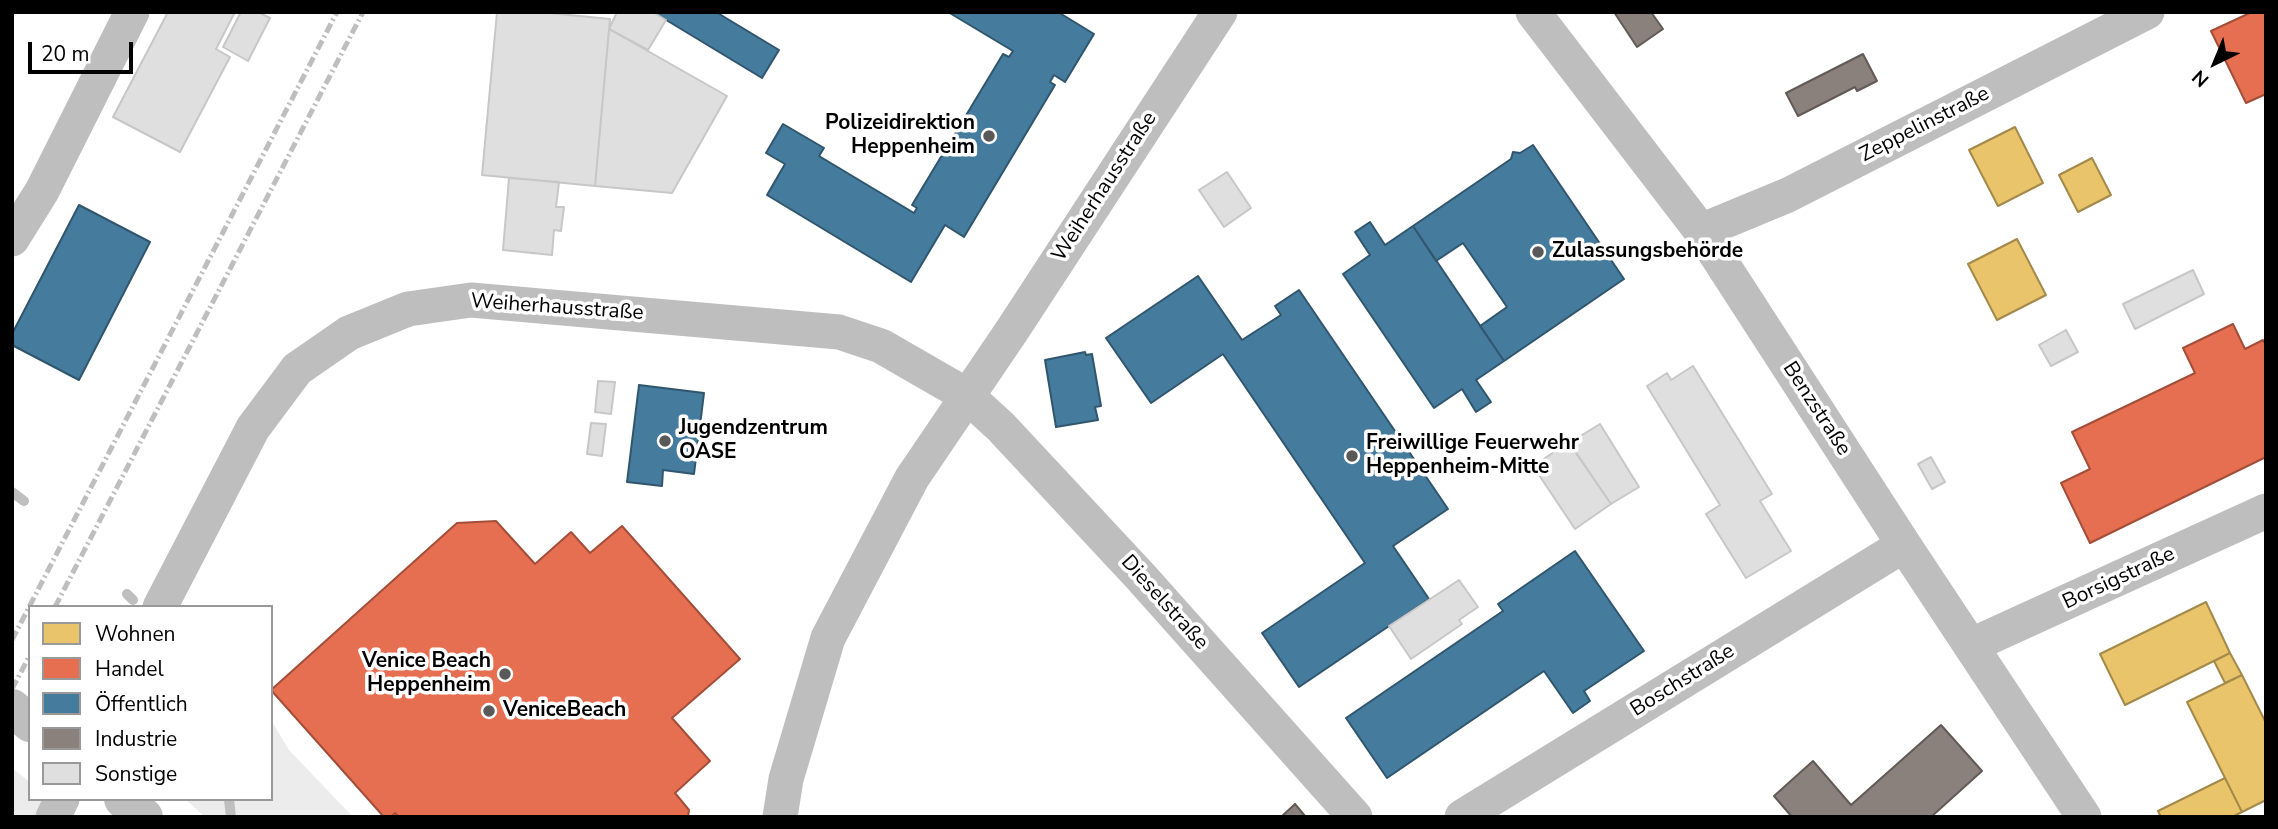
<!DOCTYPE html>
<html>
<head>
<meta charset="utf-8">
<style>
	body { margin:0 }
	#map { position:relative; width:2278px; height:829px; overflow:hidden; background:#fff; font-family:"Nunito Sans",sans-serif }
	canvas { display:block }
	.frame { position:absolute; inset:0; border:14px solid #000; pointer-events:none }
	.legend { position:absolute; left:28px; top:605px; width:245px; height:196px; box-sizing:border-box; background:#fff; border:2px solid #999; margin:0; padding:9px 12px; list-style:none; font-size:21px; color:#000 }
	.legend li { display:flex; align-items:center; gap:14px; height:35px }
	.legend b { width:35px; border:2px solid #999 }
	.north { position:absolute; left:2180px; top:28px; width:70px; height:70px; -webkit-text-stroke:5px #fff; paint-order:stroke; rotate:223deg; font-size:19px; font-weight:700; line-height:28px; text-align:center; color:#000 }
	.north::after { content:''; display:block; margin:auto; width:24px; height:32px; background:#000; clip-path:polygon(50% 0,100% 100%,50% 72%,0 100%) }
	.scale { position:absolute; left:28px; top:42px; width:105px; height:32px; box-sizing:border-box; border:4px solid #000; border-top:0; padding-left:9px; font-size:21px; line-height:24px; white-space:nowrap; color:#000; -webkit-text-stroke:5px #fff; paint-order:stroke }
</style>
</head>
<body>
<div id="map">
<canvas width="2278" height="829"></canvas>
<div class="frame"></div>
<ul class="legend">
<li><b style="height:19px;background:#e9c46a"></b>Wohnen</li>
<li><b style="height:19px;background:#e76f51"></b>Handel</li>
<li><b style="height:19px;background:#457b9d"></b>Öffentlich</li>
<li><b style="height:19px;background:#8a817c"></b>Industrie</li>
<li><b style="height:19px;background:#dfdfdf"></b>Sonstige</li>
</ul>
<div class="north">N</div>
<div class="scale">20 m</div>
</div>
<script>
const ctx = document.querySelector('canvas').getContext('2d');
ctx.lineJoin = 'round';
function fill(path, color) { ctx.fillStyle = color; ctx.fill(path, 'evenodd'); }
const toPath = rows => new Path2D(rows.map(r => 'M' + r).join(''));
function trace(path, color, width, dash) { ctx.strokeStyle = color; ctx.lineWidth = width; ctx.lineCap = dash ? 'butt' : 'round'; ctx.setLineDash(dash || []); ctx.stroke(path); }
function write(font, color, halo, rows, align = 'center') {
  ctx.font = font + ' "Nunito Sans",sans-serif'; ctx.lineWidth = 7; ctx.setLineDash([]); ctx.textBaseline = 'middle'; ctx.strokeStyle = halo; ctx.fillStyle = color; for (const [text, x, y, turn = 0] of rows) {
    ctx.save(); ctx.translate(x, y); ctx.rotate((+turn || 0) * Math.PI / 180); ctx.textAlign = isNaN(turn) ? turn : align; if (halo) ctx.strokeText(text, 0, 0); ctx.fillText(text, 0, 0); ctx.restore();
  }
}
fill(toPath([
	[271,720,289,750,353,817,205,817,185,799,271,799],
	[12,768,30,782,30,799,46,799,37,817,12,817]
]), '#ececec');
const homes = toPath([
	[2015,127,2043,183,1998,206,1969,150,2015,127],
	[2092,158,2111,195,2078,212,2059,175,2092,158],
	[2017,239,2046,295,1997,320,1968,264,2017,239],
	[2206,602,2230,653,2125,705,2100,654,2206,602],
	[2230,653,2242,675,2225,683,2214,661,2230,653],
	[2242,675,2266,723,2266,800,2242,812,2187,702,2242,675],
	[2225,778,2242,812,2232,817,2161,817,2158,811,2225,778]
]);
fill(homes, '#e9c46a');
trace(homes, '#a3894a', 2);
const shops = toPath([
	[2252,12,2266,12,2266,94,2246,103,2211,31,2252,12],
	[2233,324,2245,349,2263,340,2266,345,2266,457,2090,543,2061,483,2090,469,2072,432,2195,373,2183,348,2233,324],
	[496,521,535,564,571,532,590,553,622,526,740,659,672,718,710,761,675,793,689,810,688,817,399,817,395,813,391,817,384,817,271,690,457,523,496,521]
]);
fill(shops, '#e76f51');
trace(shops, '#a24e39', 2);
const public = toPath([
	[653,12,716,12,779,50,762,78,653,12],
	[948,12,1058,12,1094,34,1065,82,1054,75,1050,82,1055,85,964,237,945,225,911,282,767,195,785,164,766,153,783,124,824,148,819,156,914,213,917,208,912,205,1003,54,1009,57,1013,51,948,12],
	[1533,145,1624,279,1504,361,1480,326,1507,307,1463,243,1436,261,1413,226,1511,159,1513,152,1520,153,1533,145],
	[79,205,150,242,79,380,12,345,12,334,79,205],
	[1370,222,1385,245,1413,226,1504,361,1476,380,1491,402,1476,412,1462,389,1434,408,1343,274,1370,255,1355,232,1370,222],
	[1198,276,1242,340,1281,315,1275,306,1299,290,1448,509,1393,546,1429,599,1299,687,1262,633,1365,563,1223,354,1151,403,1106,338,1198,276],
	[1085,352,1086,355,1092,354,1101,406,1095,407,1098,420,1056,427,1045,360,1085,352],
	[639,385,704,393,694,474,663,470,662,486,627,482,639,385],
	[1575,551,1644,651,1584,691,1590,701,1573,713,1544,671,1387,778,1346,718,1503,611,1498,604,1575,551]
]);
fill(public, '#457b9d');
trace(public, '#30566e', 2);
const industry = toPath([
	[1614,12,1651,12,1663,29,1637,47,1614,12],
	[1863,54,1877,81,1857,91,1855,87,1798,116,1786,93,1863,54],
	[1941,725,1982,771,1931,817,1792,817,1774,796,1813,761,1851,805,1941,725],
	[1295,804,1305,816,1281,817,1295,804]
]);
fill(industry, '#8a817c');
trace(industry, '#615a57', 2);
trace(toPath([
	[12,492,24,501],
	[127,594,133,600],
	[229,799,231,817]
]), '#bfbfbf', 10);
const building = toPath([
	[168,12,235,12,216,49,230,57,180,152,113,117,168,12],
	[241,12,258,12,270,18,248,61,223,47,241,12],
	[497,12,539,12,610,19,595,186,482,175,497,12],
	[617,12,653,12,666,20,648,50,609,29,617,12],
	[609,29,727,96,672,193,595,186,609,29],
	[1227,172,1251,208,1224,227,1199,190,1227,172],
	[509,178,559,182,556,207,564,207,561,231,554,230,552,255,503,250,509,178],
	[2193,270,2204,294,2135,329,2123,304,2193,270],
	[2066,330,2078,352,2051,366,2039,345,2066,330],
	[1693,366,1772,494,1760,501,1791,551,1746,578,1706,514,1720,505,1647,386,1667,373,1671,380,1693,366],
	[598,381,615,382,611,414,595,412,598,381],
	[591,423,606,424,602,456,587,454,591,423],
	[1600,424,1639,487,1611,504,1569,443,1600,424],
	[1569,442,1611,504,1575,529,1533,466,1569,442],
	[1931,457,1945,482,1932,489,1918,464,1931,457],
	[1459,580,1478,607,1459,620,1462,624,1411,659,1389,626,1459,580]
]);
fill(building, '#dfdfdf');
trace(building, '#c7c7c7', 2);
trace(toPath([
	[1533,12,1701,231,1904,545,2084,817],
	[1701,231,1788,195,2147,12],
	[12,239,42,191,132,12],
	[160,607,253,428,297,369,349,333,408,309,471,300,839,332,881,346,966,395,1001,427,1140,576,1355,817],
	[1972,645,2266,511],
	[53,817,62,799],
	[780,817,786,779,828,638,912,478,1013,329,1220,12],
	[1462,817,1904,545]
]), '#bebebe', 35);
trace(toPath([
	[12,708,30,723],
	[123,799,144,817]
]), '#bebebe', 38);
trace(toPath([
	[55,607,363,12],
	[12,640,337,12],
	[12,689,30,655]
]), '#bebebe', 5, [10, 3.5, 2, 3.5]);
for (const [x, y, r, color] of [
	[989,136,7,"#595959"],
	[1538,252,7,"#595959"],
	[665,441,7,"#595959"],
	[1352,456,7,"#595959"],
	[505,674,7,"#595959"],
	[489,711,7,"#595959"]
]) { const dot = new Path2D(); dot.arc(x, y, r, 0, 2 * Math.PI); ctx.fillStyle = color; ctx.fill(dot); trace(dot, '#fff', 2.5); }
write('bold 21px', '#000', '#fff', [
	["Polizeidirektion",975,124,"right"],
	["Heppenheim",975,148,"right"],
	["Zulassungsbehörde",1552,252],
	["Jugendzentrum",679,429],
	["OASE",679,453],
	["Freiwillige Feuerwehr",1366,444],
	["Heppenheim-Mitte",1366,468],
	["Venice Beach",491,662,"right"],
	["Heppenheim",491,686,"right"],
	["VeniceBeach",503,711]
], 'left');
write('21px', '#000', '#fff', [
	["Zeppelinstraße",1925,125,-27],
	["Weiherhausstraße",1105,187,-57],
	["Weiherhausstraße",557,308,4],
	["Benzstraße",1816,409,57],
	["Borsigstraße",2119,579,-25],
	["Dieselstraße",1164,603,48],
	["Boschstraße",1683,681,-32]
]);
</script>
</body>
</html>
